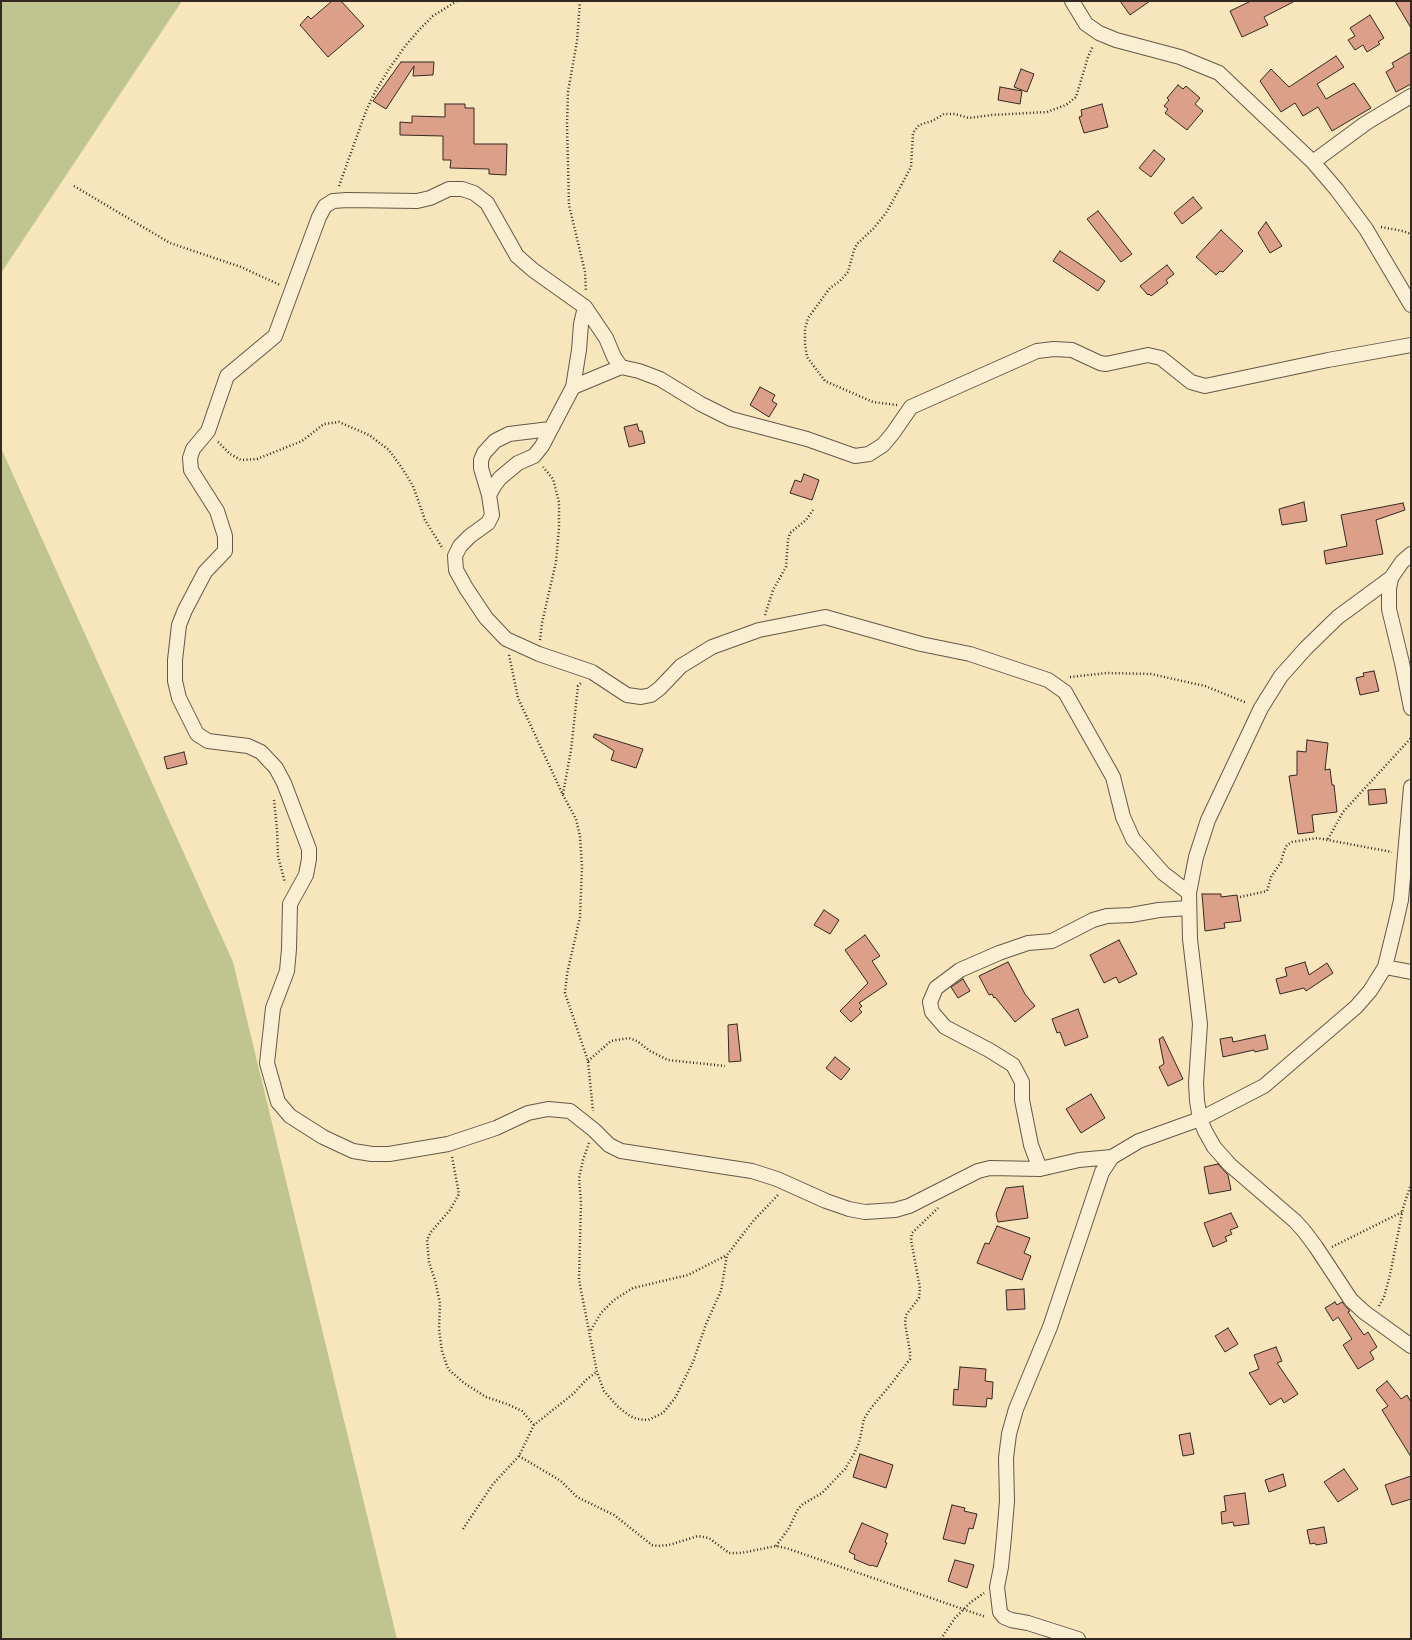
<!DOCTYPE html>
<html>
<head>
<meta charset="utf-8">
<style>
	body { margin:0 }
	#map { position:relative; width:1412px; height:1640px; overflow:hidden; background:#f7e6bb; font-family:"Sorts Mill Goudy",serif }
	canvas { display:block }
	.frame { position:absolute; inset:0; border:2px solid #332822; pointer-events:none }
</style>
</head>
<body>
<div id="map">
<canvas width="1412" height="1640"></canvas>
<div class="frame"></div>
</div>
<script>
const ctx = document.querySelector('canvas').getContext('2d');
ctx.lineJoin = 'round';
function fill(path, color) { ctx.fillStyle = color; ctx.fill(path, 'evenodd'); }
const toPath = rows => new Path2D(rows.map(r => 'M' + r).join(''));
function trace(path, color, width, dash) { ctx.strokeStyle = color; ctx.lineWidth = width; ctx.lineCap = dash ? 'butt' : 'round'; ctx.setLineDash(dash || []); ctx.stroke(path); }
fill(toPath([
	[1,1,182,1,1,273],
	[1,448,233,962,397,1639,1,1639]
]), '#c0c48e');
const building = toPath([
	[332,1,341,1,364,26,328,57,300,25,308,16,311,19,332,1],
	[1120,1,1150,1,1130,15,1120,1],
	[1251,1,1295,1,1264,17,1268,25,1242,37,1230,11,1251,1],
	[1395,1,1411,1,1411,28,1395,1],
	[1370,15,1384,38,1378,42,1380,44,1367,52,1363,45,1355,50,1348,40,1355,36,1350,28,1370,15],
	[1411,52,1411,84,1396,92,1386,72,1394,67,1392,63,1411,52],
	[1336,56,1344,67,1317,84,1326,99,1354,83,1371,108,1332,131,1318,107,1303,116,1295,103,1281,112,1260,81,1271,69,1289,87,1336,56],
	[401,62,434,62,433,75,413,76,414,66,386,109,373,101,401,62],
	[1021,69,1034,74,1027,92,1014,87,1021,69],
	[1178,85,1183,89,1186,86,1200,98,1195,104,1203,111,1187,130,1165,113,1168,109,1164,106,1169,100,1167,98,1178,85],
	[1000,87,1022,91,1020,104,998,100,1000,87],
	[445,104,465,104,465,108,474,108,474,144,507,144,506,175,489,174,489,169,450,168,451,160,443,160,443,136,400,135,400,122,412,123,412,116,445,117,445,104],
	[1102,104,1108,127,1084,133,1079,117,1082,116,1081,110,1102,104],
	[1154,150,1165,159,1151,177,1139,168,1154,150],
	[1193,197,1202,208,1182,224,1174,213,1193,197],
	[1098,211,1132,254,1121,262,1087,219,1098,211],
	[1266,222,1282,246,1270,253,1258,233,1266,222],
	[1221,230,1243,251,1223,272,1220,271,1216,275,1196,257,1221,230],
	[1060,251,1105,281,1098,291,1053,261,1060,251],
	[1167,265,1174,274,1166,280,1168,283,1151,296,1149,294,1148,295,1140,286,1167,265],
	[760,387,775,395,772,401,777,404,769,417,750,405,760,387],
	[637,424,639,431,642,431,645,443,629,447,624,427,637,424],
	[804,474,819,480,812,500,790,493,795,480,801,482,804,474],
	[1304,502,1307,521,1282,525,1279,509,1304,502],
	[1403,503,1405,510,1376,520,1383,554,1326,564,1324,551,1347,546,1341,515,1403,503],
	[1374,671,1379,691,1360,695,1356,678,1364,676,1363,673,1374,671],
	[595,734,643,749,636,768,611,760,614,751,593,737,595,734],
	[1307,740,1328,743,1325,770,1330,769,1332,785,1334,785,1337,812,1312,815,1314,832,1298,834,1289,776,1297,775,1297,751,1306,752,1307,740],
	[184,752,187,764,167,769,164,757,184,752],
	[1385,789,1387,803,1369,805,1368,790,1385,789],
	[1202,894,1221,894,1221,897,1237,895,1241,921,1224,923,1225,928,1205,931,1202,894],
	[824,910,839,920,830,934,814,925,824,910],
	[865,935,880,956,872,961,887,984,859,1003,862,1006,859,1009,862,1012,851,1022,840,1011,868,983,845,950,865,935],
	[1119,940,1137,974,1119,983,1116,977,1104,983,1090,955,1119,940],
	[1008,962,1025,994,1035,1006,1015,1022,995,997,994,998,992,994,989,995,979,976,1008,962],
	[1305,962,1309,975,1327,963,1333,973,1306,991,1304,988,1280,994,1276,979,1287,976,1285,968,1305,962],
	[963,979,970,991,958,998,951,987,963,979],
	[1078,1009,1088,1037,1065,1046,1060,1032,1057,1033,1052,1019,1078,1009],
	[737,1024,741,1061,729,1062,728,1025,737,1024],
	[1265,1035,1268,1049,1255,1052,1254,1050,1223,1057,1220,1039,1232,1037,1233,1042,1265,1035],
	[1163,1037,1183,1079,1168,1086,1159,1067,1164,1064,1159,1039,1163,1037],
	[835,1057,850,1069,841,1080,826,1068,835,1057],
	[1091,1094,1105,1118,1081,1133,1066,1109,1091,1094],
	[1218,1164,1228,1175,1231,1190,1209,1194,1204,1167,1218,1164],
	[1023,1186,1028,1218,998,1222,996,1214,1006,1188,1023,1186],
	[1231,1213,1238,1227,1230,1230,1232,1234,1225,1237,1227,1241,1213,1247,1204,1223,1231,1213],
	[997,1226,1030,1238,1024,1253,1031,1256,1022,1280,977,1263,985,1243,989,1244,997,1226],
	[1024,1289,1025,1309,1007,1310,1006,1290,1024,1289],
	[1335,1302,1337,1305,1342,1302,1350,1311,1348,1312,1364,1335,1368,1332,1377,1347,1370,1352,1374,1359,1358,1369,1343,1345,1352,1339,1338,1317,1333,1321,1325,1308,1335,1302],
	[1228,1328,1238,1344,1225,1352,1215,1336,1228,1328],
	[1276,1347,1282,1361,1277,1363,1298,1394,1284,1403,1281,1398,1270,1405,1249,1373,1259,1369,1254,1355,1276,1347],
	[960,1367,986,1369,985,1381,993,1382,992,1399,987,1398,986,1407,953,1405,954,1389,958,1390,960,1367],
	[1387,1381,1401,1399,1407,1395,1411,1402,1411,1457,1382,1410,1388,1406,1376,1390,1387,1381],
	[1190,1433,1194,1454,1183,1456,1179,1435,1190,1433],
	[860,1454,893,1465,886,1488,853,1477,860,1454],
	[1344,1469,1358,1489,1338,1502,1324,1482,1344,1469],
	[1283,1474,1286,1486,1269,1492,1265,1480,1283,1474],
	[1411,1476,1411,1499,1392,1505,1385,1485,1411,1476],
	[1245,1493,1249,1524,1234,1526,1233,1522,1222,1524,1221,1512,1226,1511,1224,1496,1245,1493],
	[952,1505,965,1508,964,1511,977,1514,973,1529,969,1528,965,1544,943,1539,952,1505],
	[862,1523,888,1534,885,1542,887,1543,877,1567,872,1565,871,1566,854,1559,855,1555,849,1552,862,1523],
	[1324,1527,1327,1543,1316,1545,1315,1543,1310,1544,1307,1530,1324,1527],
	[955,1560,974,1565,967,1588,948,1581,955,1560]
]);
fill(building, '#dca088');
trace(building, '#332822', 1);
const minor = toPath([
	[1072,1,1086,24,1099,33,1116,40,1180,57,1219,73,1313,162,1337,190,1366,229,1411,305],
	[1313,162,1366,123,1411,96],
	[585,307,581,324,579,350,573,387,542,446,534,456,518,463,500,478,494,486,489,495,492,515,488,523,470,536,460,546,455,556,456,570,466,588,486,618,506,639,539,654,592,672,627,695,641,697,651,695,660,688,681,666,712,647,759,630,825,617,921,644,970,654,1048,680,1065,692,1113,777,1123,817,1133,839,1163,873,1189,893],
	[573,387,621,367],
	[489,495,481,468,481,460,484,453,495,441,509,434,550,429],
	[1411,554,1402,562,1391,578,1389,589,1389,609,1402,663,1411,708],
	[1391,578,1338,617,1306,648,1281,676,1261,708,1208,820,1196,857,1189,893,1190,939,1200,1024,1196,1083,1197,1101,1200,1119,1205,1131,1214,1147,1230,1165,1295,1221,1304,1231,1316,1247,1351,1300,1364,1312,1411,1346],
	[1385,967,1411,972],
	[1112,1157,1079,1160,1040,1169,990,1168,978,1171,909,1206,895,1210,865,1212,849,1209,826,1201,777,1179,752,1171,621,1151,609,1145,594,1130,570,1111,548,1109,528,1113,496,1128,448,1144,389,1154,372,1154,353,1151,323,1137,290,1116,278,1102,267,1063,273,1008,287,971,289,949,290,904,306,875,309,859,309,849,284,783,276,768,261,752,248,746,208,741,197,734,179,698,175,681,175,660,179,625,185,610,205,572,225,551,225,536,217,511,191,470,190,458,193,449,208,431,227,376,275,336,319,217,325,206,333,201,347,200,417,201,430,198,449,189,462,189,474,193,487,203,517,256,533,270,585,307,606,338,614,357,621,367,639,371,660,379,701,404,731,419,807,439,855,456,869,454,883,445,893,433,911,407,1037,351,1054,349,1072,350,1100,363,1106,364,1148,355,1161,358,1191,382,1205,386,1328,360,1411,345],
	[1040,1169,1031,1145,1022,1100,1022,1082,1013,1065,989,1050,945,1027,932,1012,930,1002,936,988,960,970,999,953,1028,943,1052,941,1093,920,1107,916,1131,915,1159,910,1189,908],
	[1078,1639,1028,1623,1011,1620,1004,1617,1000,1612,997,1587,1001,1567,1004,1537,1007,1501,1006,1458,1009,1434,1016,1409,1050,1327,1102,1172,1112,1157,1139,1141,1200,1119,1264,1086,1356,1007,1370,991,1385,967,1396,922,1401,900,1411,787]
]);
trace(minor, '#645848', 16);
trace(toPath([
	[580,1,577,41,568,92,567,124,569,205,585,272,586,292],
	[74,186,170,243,241,267,280,285],
	[339,186,366,111,375,92,389,69,406,45,419,30,433,16,457,1],
	[1381,227,1403,231,1411,234],
	[897,405,873,402,825,381,807,357,805,344,805,329,808,318,830,288,840,281,848,272,854,250,857,244,873,229,886,213,896,195,911,167,913,133,919,125,932,121,944,114,955,114,969,118,992,115,1047,112,1066,105,1076,97,1088,57,1093,46],
	[218,442,230,454,241,460,257,459,302,441,324,424,339,422,369,435,389,450,402,468,413,486,425,520,443,549],
	[765,615,773,590,786,567,788,540,790,533,806,520,813,510],
	[540,640,542,623,556,562,559,528,559,502,553,479,543,467],
	[509,655,518,698,563,795,576,819,580,836,582,867,580,917,567,974,565,993,588,1061,593,1111],
	[1070,677,1107,673,1151,674,1205,686,1247,703],
	[563,794,571,750,578,686,582,682],
	[274,800,277,829,278,856,285,883],
	[1328,839,1343,812,1411,738],
	[1240,897,1267,891,1271,877,1281,862,1284,851,1287,845,1292,842,1317,838,1392,852],
	[588,1061,611,1041,629,1038,637,1041,650,1051,668,1060,725,1066],
	[589,1143,583,1160,579,1178,581,1203,579,1280,597,1372,604,1391,617,1406,630,1416,637,1419,648,1420,663,1413,675,1398,693,1362,706,1324,721,1291,727,1255,754,1220,779,1194],
	[452,1157,459,1194,450,1210,431,1232,427,1240,429,1262,435,1280,440,1303,439,1329,442,1351,448,1369,464,1383,486,1397,507,1404,522,1411,534,1425],
	[1332,1247,1402,1212],
	[1379,1306,1384,1297,1390,1275,1403,1208,1411,1184],
	[591,1330,601,1313,614,1300,633,1288,688,1275,727,1255],
	[519,1456,561,1481,577,1497,614,1515,652,1545,658,1546,669,1545,698,1536,709,1538,729,1553,741,1553,776,1546,786,1548,986,1617],
	[463,1529,493,1484,519,1456,534,1425,573,1394,587,1379,597,1372],
	[776,1546,789,1528,798,1509,803,1504,822,1493,845,1469,854,1454,859,1443,864,1419,871,1408,892,1383,910,1359,910,1352,905,1323,906,1315,919,1298,920,1288,911,1240,912,1233,938,1208],
	[941,1639,955,1618,971,1602,984,1593]
]), '#332822', 2.5, [1, 2.5]);
trace(minor, '#faefd3', 14);
</script>
</body>
</html>
